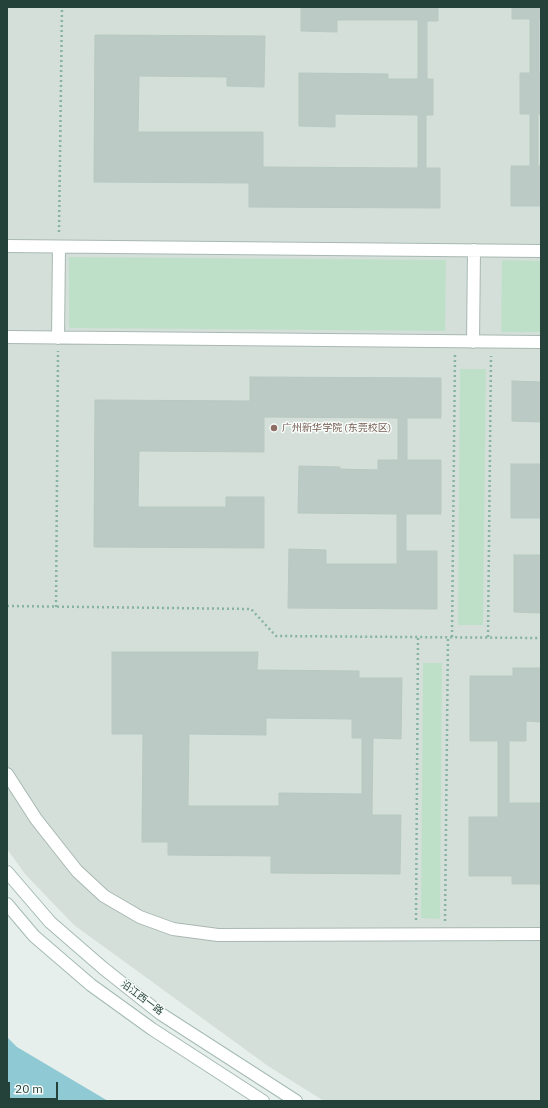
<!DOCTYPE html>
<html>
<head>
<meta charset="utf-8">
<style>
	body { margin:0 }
	#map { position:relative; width:548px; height:1108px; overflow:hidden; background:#e6efeb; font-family:"IBM Plex Sans",sans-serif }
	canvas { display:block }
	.frame { position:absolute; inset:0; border:8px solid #24423a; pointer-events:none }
	.scale { position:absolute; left:8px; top:1082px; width:50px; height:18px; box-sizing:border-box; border:2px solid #24423a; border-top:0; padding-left:5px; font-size:12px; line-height:14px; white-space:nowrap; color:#24423a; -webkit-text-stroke:3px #f7fbf9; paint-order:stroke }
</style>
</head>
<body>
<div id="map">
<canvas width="548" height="1108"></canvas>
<div class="frame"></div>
<div class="scale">20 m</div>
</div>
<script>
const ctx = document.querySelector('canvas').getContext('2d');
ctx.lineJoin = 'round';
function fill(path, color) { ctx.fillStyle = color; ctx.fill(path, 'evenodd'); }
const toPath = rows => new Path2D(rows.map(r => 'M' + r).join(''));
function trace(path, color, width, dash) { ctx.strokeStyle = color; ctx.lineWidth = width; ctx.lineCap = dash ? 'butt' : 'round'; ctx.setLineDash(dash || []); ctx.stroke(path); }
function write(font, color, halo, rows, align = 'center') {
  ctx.font = font + ' "IBM Plex Sans","Noto Sans SC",sans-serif'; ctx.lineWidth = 3; ctx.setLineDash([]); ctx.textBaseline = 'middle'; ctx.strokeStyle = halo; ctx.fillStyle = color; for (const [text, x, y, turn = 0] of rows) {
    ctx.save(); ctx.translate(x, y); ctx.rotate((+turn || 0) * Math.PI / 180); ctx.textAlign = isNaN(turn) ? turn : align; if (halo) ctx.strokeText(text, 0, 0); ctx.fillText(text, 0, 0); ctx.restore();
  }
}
fill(toPath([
	[7,7,541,7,541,1101,324,1101,268,1066,74,925,25,874,7,849]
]), '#d4dfda');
fill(toPath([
	[69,257,446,260,445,331,69,328],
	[502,260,541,261,541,332,501,332],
	[460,369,486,369,483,625,458,625],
	[423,663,442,663,440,919,421,918]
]), '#bfe0c8');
fill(toPath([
	[7,1037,17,1047,108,1101,7,1101]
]), '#8ec9d4');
const building = toPath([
	[301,7,438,7,438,21,427,21,427,79,433,79,433,115,426,115,426,168,440,168,440,208,249,207,249,183,94,182,95,35,265,36,264,87,227,86,227,77,139,76,138,132,263,132,263,167,418,168,418,115,335,114,335,127,299,126,299,73,388,74,388,79,418,79,418,20,337,20,337,32,301,31,301,7],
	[512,7,541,7,541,19,539,19,539,73,541,73,541,114,538,114,538,166,541,166,541,206,511,206,511,166,530,166,530,114,520,114,520,73,530,73,530,19,512,19,512,7],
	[250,377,441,378,441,418,407,418,407,460,441,460,441,514,406,514,406,551,437,551,437,609,288,608,289,549,326,550,326,564,397,564,397,514,298,513,299,466,340,467,340,469,378,470,378,460,398,460,398,418,264,417,264,452,139,451,138,507,226,507,226,497,264,497,264,548,94,547,95,400,250,401,250,377],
	[512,381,541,382,541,422,512,421,512,381],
	[511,464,541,464,541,518,511,518,511,464],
	[514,555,541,555,541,613,514,612,514,555],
	[112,652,258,652,257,670,359,671,359,678,402,678,401,739,373,738,372,815,401,815,400,874,271,873,271,856,168,855,168,842,142,842,143,734,112,734,112,652],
	[266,718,352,719,352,738,362,738,362,794,279,793,279,806,188,806,189,734,266,735,266,718],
	[513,668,541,668,541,722,526,721,526,741,509,741,509,803,541,803,541,884,512,884,512,876,469,876,469,817,498,817,498,741,470,741,470,676,513,676,513,668]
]);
fill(building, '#bbcac4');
trace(building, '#b8c9c2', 1);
const street = toPath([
	[7,246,541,251],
	[7,337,541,342],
	[58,338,59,247],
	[473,342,474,250],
	[7,774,36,819,77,871,104,896,140,917,173,929,218,935,541,934]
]);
const secondary = toPath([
	[7,872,50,922,103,968,161,1014,296,1101],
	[7,904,34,936,91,985,152,1029,263,1101]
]);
trace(street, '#a8b8b2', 14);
trace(secondary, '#a4bbb3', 14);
trace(toPath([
	[59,232,62,7],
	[7,606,251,609,276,636,541,638],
	[56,607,58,351],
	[452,637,455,354],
	[488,637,491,356],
	[416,920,418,637],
	[445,921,448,637]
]), '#86b3a5', 2.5, [2, 3]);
trace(street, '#fff', 12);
trace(secondary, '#fff', 12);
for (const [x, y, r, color] of [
	[274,428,4,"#8d6e63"]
]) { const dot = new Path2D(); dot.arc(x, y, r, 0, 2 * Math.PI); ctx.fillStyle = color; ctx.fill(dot); trace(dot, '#f7fbf9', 1.5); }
write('10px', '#785e54', '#f7fbf9', [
	["广州新华学院 (东莞校区)",282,428]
], 'left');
write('10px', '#24423a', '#f7fbf9', [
	["沿江西一路",142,998,37]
]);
</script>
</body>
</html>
